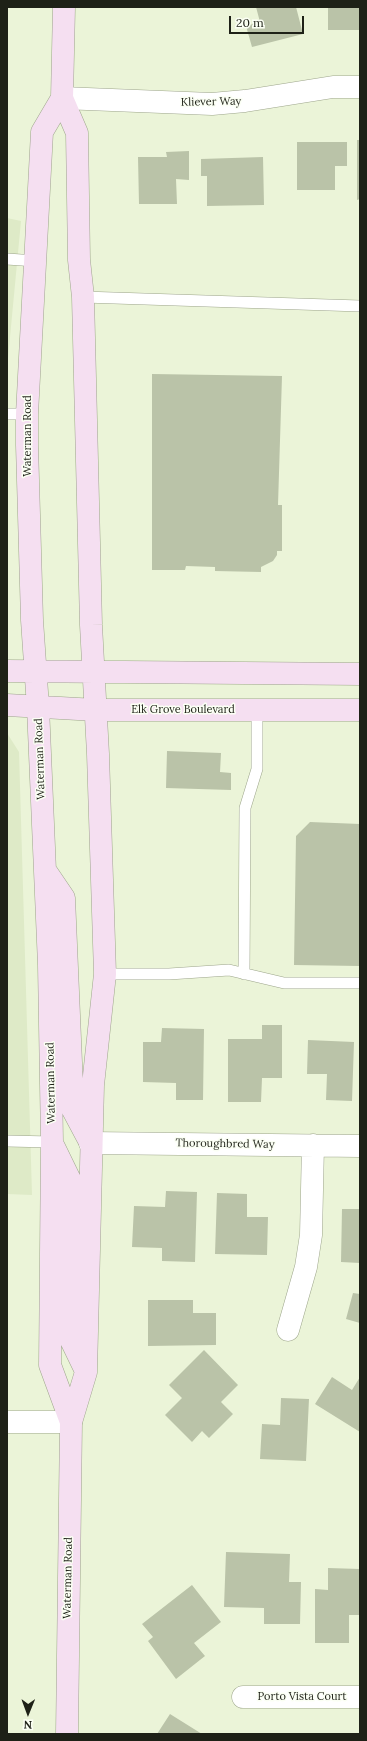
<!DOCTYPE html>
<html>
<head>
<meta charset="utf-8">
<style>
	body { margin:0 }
	#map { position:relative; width:367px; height:1741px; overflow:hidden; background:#ebf4d8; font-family:Lora,serif }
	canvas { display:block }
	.frame { position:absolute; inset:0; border:8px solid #1e2117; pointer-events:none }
	.north { position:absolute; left:8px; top:1693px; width:40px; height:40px; -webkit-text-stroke:3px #fbfff4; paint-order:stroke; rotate:181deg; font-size:11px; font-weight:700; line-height:16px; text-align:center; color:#1e2117 }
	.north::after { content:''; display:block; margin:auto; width:14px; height:18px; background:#1e2117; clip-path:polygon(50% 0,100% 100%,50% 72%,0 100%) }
	.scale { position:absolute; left:229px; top:16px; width:75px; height:18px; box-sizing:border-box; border:2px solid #1e2117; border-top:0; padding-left:5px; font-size:12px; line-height:14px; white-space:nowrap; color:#1e2117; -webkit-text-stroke:3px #fbfff4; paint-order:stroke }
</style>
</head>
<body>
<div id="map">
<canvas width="367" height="1741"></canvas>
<div class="frame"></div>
<div class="north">N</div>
<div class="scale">20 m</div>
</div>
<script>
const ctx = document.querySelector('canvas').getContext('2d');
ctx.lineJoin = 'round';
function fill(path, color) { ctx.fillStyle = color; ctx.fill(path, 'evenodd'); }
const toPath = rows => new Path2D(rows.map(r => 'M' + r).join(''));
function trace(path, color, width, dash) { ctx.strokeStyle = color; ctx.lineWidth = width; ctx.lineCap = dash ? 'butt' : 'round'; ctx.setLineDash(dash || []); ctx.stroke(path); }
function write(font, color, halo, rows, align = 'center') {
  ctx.font = font + ' Lora,serif'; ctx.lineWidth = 3; ctx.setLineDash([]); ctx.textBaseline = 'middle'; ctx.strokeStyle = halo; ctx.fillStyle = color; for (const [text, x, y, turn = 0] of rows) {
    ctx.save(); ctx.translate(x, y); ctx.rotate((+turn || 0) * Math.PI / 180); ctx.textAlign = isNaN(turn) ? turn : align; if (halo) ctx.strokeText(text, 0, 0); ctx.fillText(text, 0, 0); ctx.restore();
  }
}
fill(toPath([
	[7,218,21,221,7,369],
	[7,733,19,752,32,1195,7,1194]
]), '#deeac7');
fill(toPath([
	[256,7,296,7,303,34,252,47,246,26,260,22],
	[328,7,360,7,360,30,328,30],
	[357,140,360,140,360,199,357,200],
	[297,142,347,142,347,166,335,166,335,190,297,190],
	[189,151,189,180,176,179,177,204,139,204,138,157,167,157,166,152],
	[263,157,264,205,207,206,207,176,201,176,201,159],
	[152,374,282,376,278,505,282,505,282,551,277,551,277,555,273,561,261,567,261,572,215,571,215,567,186,566,185,570,152,570],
	[167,751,221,753,220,772,231,773,231,790,166,788],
	[310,822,360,824,360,966,294,965,296,836],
	[262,1025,282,1025,282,1078,262,1078,261,1102,228,1102,228,1039,262,1039],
	[162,1028,204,1029,203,1100,176,1100,176,1083,143,1082,143,1042,161,1042],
	[308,1040,354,1042,352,1101,326,1100,327,1074,307,1074],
	[166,1191,197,1192,195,1262,162,1261,162,1248,132,1247,134,1206,165,1207],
	[217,1193,247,1194,247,1217,268,1217,267,1255,215,1254],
	[342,1209,360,1209,360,1263,341,1262],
	[353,1293,360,1294,360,1323,346,1319],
	[148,1300,193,1300,193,1313,216,1313,216,1345,148,1346],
	[204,1350,238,1385,221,1402,233,1414,209,1438,202,1431,192,1442,165,1415,182,1398,169,1385],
	[332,1377,352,1390,360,1377,360,1432,315,1404],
	[281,1398,309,1399,306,1461,260,1459,262,1424,280,1425],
	[226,1552,290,1554,289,1582,301,1582,300,1624,264,1624,264,1608,224,1607],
	[328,1568,360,1569,360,1615,349,1615,349,1643,315,1643,315,1589,328,1590],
	[192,1585,221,1622,194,1643,205,1656,176,1679,148,1641,153,1637,142,1624],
	[170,1714,202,1734,157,1734]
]), '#bac3a8');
const service = toPath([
	[7,259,36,261],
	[83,297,360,306],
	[7,414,27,414],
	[105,974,169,974,229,970,284,983,360,983],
	[244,974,245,808,257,769,257,710],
	[7,1141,52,1142]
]);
const minor = toPath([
	[62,98,212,104,245,101,333,87,360,87],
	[90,1143,360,1146],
	[288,1330,306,1267,311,1235,313,1145],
	[7,1422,71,1422],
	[243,1697,360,1697]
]);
const secondary = toPath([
	[64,7,62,98,77,133,79,260,83,297,91,625,98,754,105,974,93,1085,86,1372,71,1422,67,1734],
	[62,98,42,132,27,414,27,445,32,620,38,707,49,965,52,1142,50,1365,71,1422],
	[7,671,360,674],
	[7,705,96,710,360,710],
	[45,870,64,898,73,1110,90,1142],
	[54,1147,72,1184,69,1336,84,1367]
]);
trace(service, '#9da58b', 12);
trace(minor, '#9da58b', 23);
trace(secondary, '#9da58b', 23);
trace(service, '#fff', 11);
trace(minor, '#fff', 22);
trace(secondary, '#f5dff1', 22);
write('11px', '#1e2117', '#fbfff4', [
	["Kliever Way",211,102,-1],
	["Waterman Road",28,436,-90],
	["Elk Grove Boulevard",183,710],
	["Waterman Road",40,759,-92],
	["Waterman Road",51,1083,-91],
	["Thoroughbred Way",225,1144,1],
	["Waterman Road",68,1578,-89],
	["Porto Vista Court",302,1697]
]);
</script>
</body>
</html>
